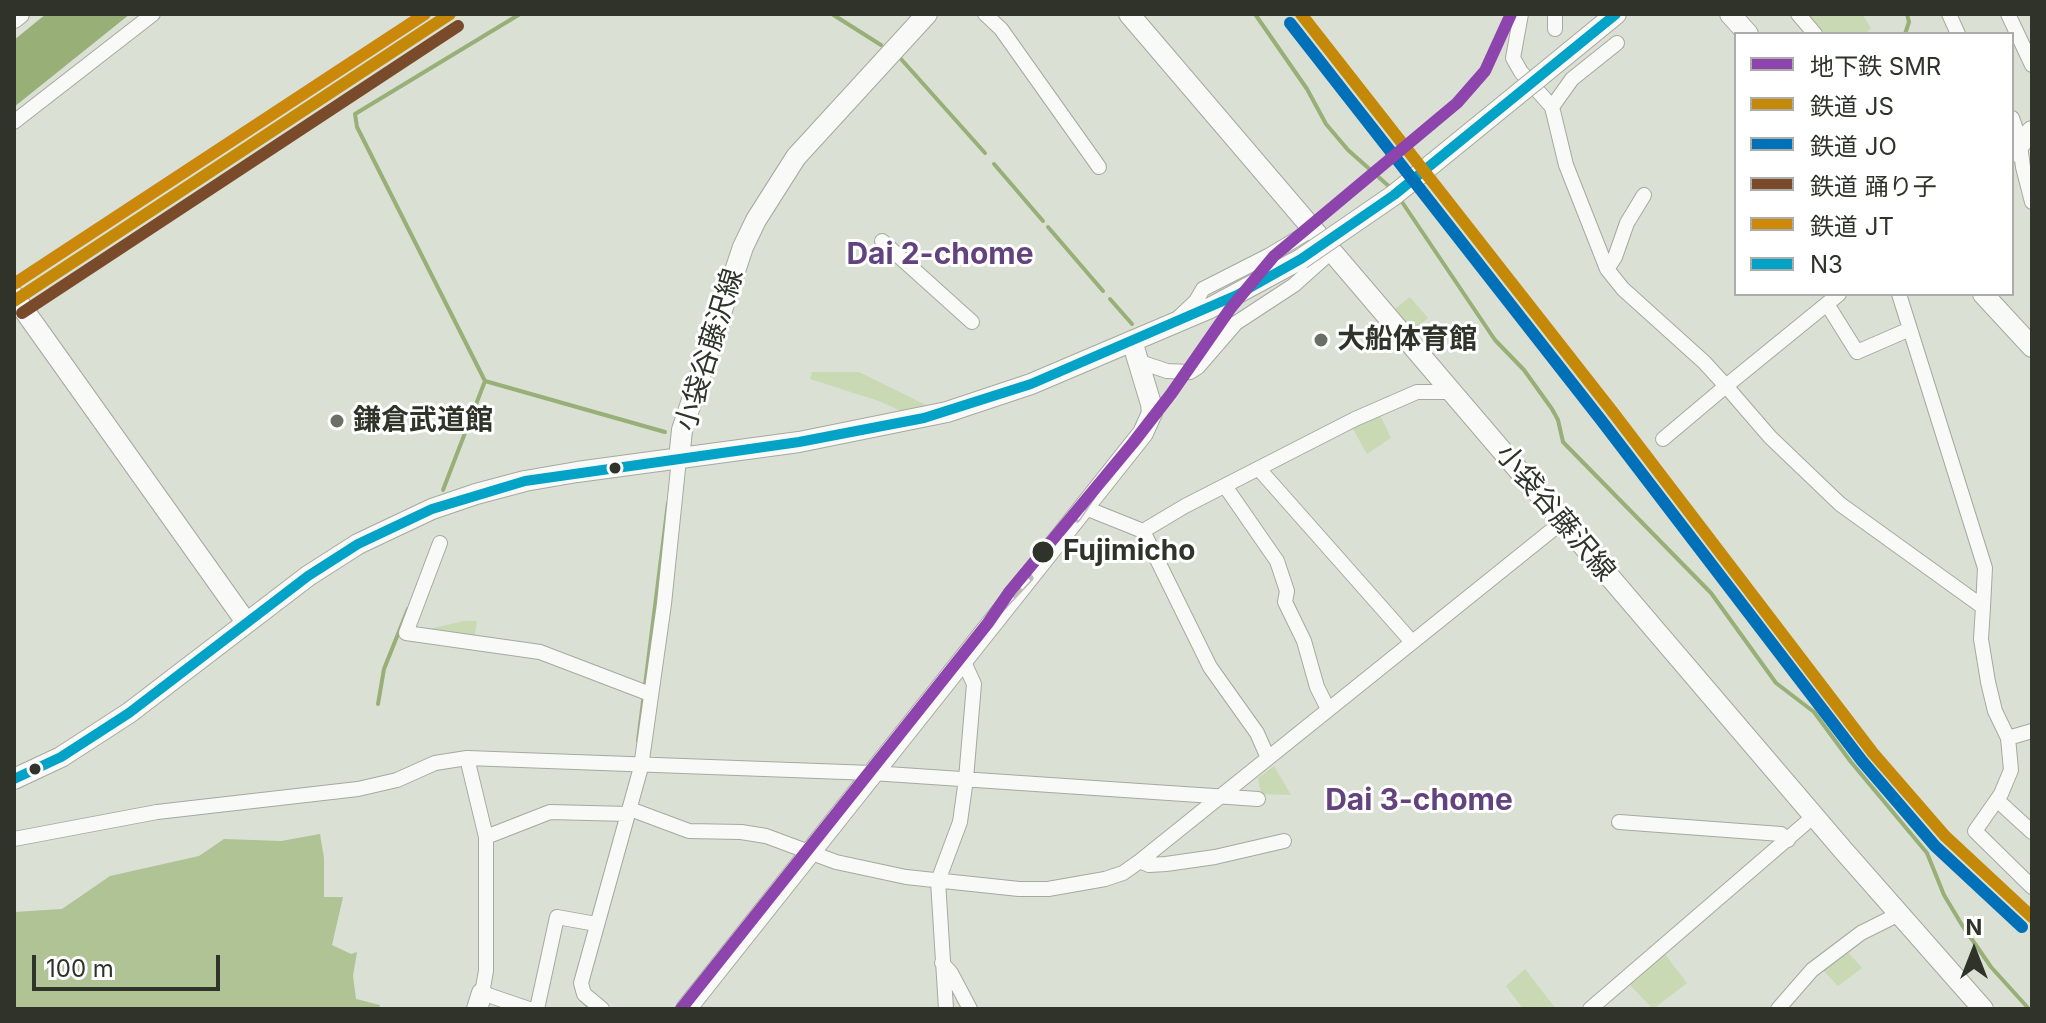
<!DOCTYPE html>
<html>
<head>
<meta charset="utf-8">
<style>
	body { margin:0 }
	#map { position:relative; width:2046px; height:1023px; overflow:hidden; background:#dae0d3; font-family:Inter,"Noto Sans JP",sans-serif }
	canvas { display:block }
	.frame { position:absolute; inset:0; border:16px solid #2f332a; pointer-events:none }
	.legend { position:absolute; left:1734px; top:32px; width:280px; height:264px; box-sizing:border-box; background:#fff; border:2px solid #acadaa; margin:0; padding:10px 14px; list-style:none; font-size:24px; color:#2f332a }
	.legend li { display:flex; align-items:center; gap:16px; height:40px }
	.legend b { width:40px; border:2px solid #acadaa }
	.north { position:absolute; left:1934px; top:911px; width:80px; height:80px; -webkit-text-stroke:6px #fff; paint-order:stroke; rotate:0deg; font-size:22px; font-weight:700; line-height:32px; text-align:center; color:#2f332a }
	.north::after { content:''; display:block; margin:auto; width:28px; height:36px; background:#2f332a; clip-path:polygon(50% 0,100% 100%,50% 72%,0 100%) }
	.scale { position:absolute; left:32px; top:955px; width:188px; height:36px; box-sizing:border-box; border:4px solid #2f332a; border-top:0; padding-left:10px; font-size:24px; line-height:28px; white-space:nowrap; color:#2f332a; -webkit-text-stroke:6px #fff; paint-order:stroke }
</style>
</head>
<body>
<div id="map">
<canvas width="2046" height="1023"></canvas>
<div class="frame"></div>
<ul class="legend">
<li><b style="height:10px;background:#8e44ad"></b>地下鉄 SMR</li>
<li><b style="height:10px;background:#c5890a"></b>鉄道 JS</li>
<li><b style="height:10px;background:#0070b9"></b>鉄道 JO</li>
<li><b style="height:10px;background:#7a4b2a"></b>鉄道 踊り子</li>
<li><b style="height:10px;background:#cb880a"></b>鉄道 JT</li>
<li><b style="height:10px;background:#02a3c6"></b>N3</li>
</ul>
<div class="north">N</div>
<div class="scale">100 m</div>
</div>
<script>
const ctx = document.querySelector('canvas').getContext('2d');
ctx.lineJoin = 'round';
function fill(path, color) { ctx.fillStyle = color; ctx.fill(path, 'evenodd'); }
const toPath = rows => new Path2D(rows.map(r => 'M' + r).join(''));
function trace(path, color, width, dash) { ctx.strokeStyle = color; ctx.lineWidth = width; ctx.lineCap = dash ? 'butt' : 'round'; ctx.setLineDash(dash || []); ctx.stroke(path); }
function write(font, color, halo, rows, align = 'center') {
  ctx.font = font + ' Inter,"Noto Sans JP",sans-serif'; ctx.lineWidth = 6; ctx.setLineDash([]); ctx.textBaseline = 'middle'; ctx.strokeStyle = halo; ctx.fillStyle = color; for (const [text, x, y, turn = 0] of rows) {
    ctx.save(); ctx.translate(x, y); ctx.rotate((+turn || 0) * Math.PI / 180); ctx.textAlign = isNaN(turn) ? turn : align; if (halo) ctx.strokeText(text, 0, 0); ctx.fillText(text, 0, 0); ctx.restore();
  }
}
fill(toPath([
	[1803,14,1862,14,1871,28,1866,34,1819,34],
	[1410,297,1428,318,1409,334,1391,312],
	[812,372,859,372,926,405,901,411,879,401,810,379],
	[1378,411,1391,438,1367,454,1350,424],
	[464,621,477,621,474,640,416,632],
	[1274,766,1291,795,1261,794,1258,778],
	[1846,950,1862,968,1838,986,1822,969],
	[1664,953,1687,983,1653,1009,1628,983],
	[1525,969,1556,1009,1523,1009,1506,986]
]), '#c8d9b4');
fill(toPath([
	[320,834,324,858,324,897,343,897,332,945,351,954,357,952,353,976,356,999,380,1005,379,1009,14,1009,14,912,62,909,110,876,199,856,224,839,281,841]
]), '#b0c395');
fill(toPath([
	[46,14,130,14,14,107,14,40]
]), '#98af77');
trace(toPath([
	[832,14,881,45],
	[1255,14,1307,89,1326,124,1348,150,1392,189],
	[1905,34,1909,22,1907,14],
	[901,59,985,153],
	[994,164,1043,221],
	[1400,199,1495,340,1524,370,1552,409,1558,420,1563,442,1711,593,1776,683,1814,712,1851,762,1927,853,1944,895,1962,925,1991,967,2029,1009],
	[1048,227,1103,291],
	[1110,299,1132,324],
	[485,381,665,432],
	[443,490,485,381,357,127,355,114,520,14],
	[378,704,384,669,408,609],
	[638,741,668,503],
	[581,999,591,1009]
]), '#98af77', 4);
const street = toPath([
	[985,14,1001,29,1099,167],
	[1521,14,1513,58,1521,72,1552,107,1566,165,1607,269,1623,289,1704,362,1726,386,1663,439],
	[1798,14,1815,34],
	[1949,14,1958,34],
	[2008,14,2032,65],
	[1555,29,1555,14],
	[1552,107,1572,79,1617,43],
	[2012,118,2019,138,2023,167,2032,202],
	[14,122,153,14],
	[882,241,972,322],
	[1607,269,1615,257,1627,223,1644,195],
	[1839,294,1726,386,1770,437,1840,504,1983,607,1981,639,1988,682,1995,711,2008,738,2011,770,2001,794,1975,831,2032,887],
	[1899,294,1985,568,1983,607],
	[1827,304,1857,352,1910,329],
	[1179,317,1196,301,1203,289,1268,256,1313,229],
	[1140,362,1167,371,1190,372,1198,367,1236,323,1294,285,1332,251],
	[1259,469,1412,642],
	[1225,486,1277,561,1287,591,1285,602,1304,641,1317,687,1328,709],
	[1083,507,1143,531,1185,506,1355,419,1417,392,1452,392],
	[1143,531,1210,667,1257,733,1268,758],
	[440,543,406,633,540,652,650,694],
	[2008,738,2032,731],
	[1997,800,2032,832],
	[630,809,689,831,741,832,766,836,836,862,906,877,1019,889,1048,889,1105,879,1123,873,1140,861,1562,522],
	[1619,822,1781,834,1788,840],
	[486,837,550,812,628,814],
	[14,839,157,812,358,789,397,780,435,763,467,758],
	[1140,861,1149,865,1166,864,1215,857,1284,841],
	[942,963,951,973,970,1009],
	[529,1009,482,993,486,971,486,837,467,758,872,773,1258,799],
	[537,1009,557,917,596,924],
	[602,1009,584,994,581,983,641,767,664,604,679,459],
	[946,1009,938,881,960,822,966,779,974,684,963,660],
	[1590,1009,1814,816],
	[1778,1009,1812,970,1861,933,1899,914]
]);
const secondary = toPath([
	[1129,14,1843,850,1983,1009],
	[1730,14,1748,34],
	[14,18,19,14],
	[1539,77,1616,14],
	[2012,152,2032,131],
	[1983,294,2032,347],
	[14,296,246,622],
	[679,459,682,430,743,247,756,220,796,157,927,14],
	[14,779,61,757,129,713,308,576,358,544,432,509,476,494,525,481,577,472,799,442,947,412,1031,384,1210,308,1301,259],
	[477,1009,482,993],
	[686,1009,1143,433,1152,413,1151,404,1132,341]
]);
trace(street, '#a5a9a0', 16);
trace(secondary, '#a5a9a0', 22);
trace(street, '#f9faf8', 14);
trace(secondary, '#f9faf8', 20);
const rail = toPath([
	[14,281,421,14],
	[1077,519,1109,472],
	[988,623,1030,578]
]);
trace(rail, '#bbbbb9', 7);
trace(rail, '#fff', 4, [12]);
const secondaryBridge = toPath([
	[1301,259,1394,195,1539,77]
]);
trace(secondaryBridge, '#a5a9a0', 22, []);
trace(secondaryBridge, '#f9faf8', 20);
trace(toPath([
	[14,779,61,757,129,713,308,576,358,544,432,509,525,481,799,442,924,418,1031,384,1237,295,1301,259,1394,195,1616,14]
]), '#02a3c6', 10);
trace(toPath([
	[1301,14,1612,411,1873,753,1945,836,2032,917],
	[14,301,450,14]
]), '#c5890a', 12);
trace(toPath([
	[1290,23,1601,420,1862,761,1935,846,2022,927]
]), '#0070b9', 12);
trace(toPath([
	[22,313,458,26]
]), '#7a4b2a', 12);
trace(toPath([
	[14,284,425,14]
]), '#cb880a', 12);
trace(toPath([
	[681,1009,988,623,1010,591,1133,443,1171,394,1230,309,1274,256,1457,103,1485,71,1511,14]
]), '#8e44ad', 12);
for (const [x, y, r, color] of [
	[1321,340,8,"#6b7065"],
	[337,421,8,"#6b7065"],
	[615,468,7,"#2f332a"],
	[1043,552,12,"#2f332a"],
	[35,769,7,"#2f332a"]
]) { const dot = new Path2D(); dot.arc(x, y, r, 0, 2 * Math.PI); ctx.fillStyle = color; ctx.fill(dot); trace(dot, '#fff', 3); }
write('bold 28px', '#2f332a', '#fff', [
	["大船体育館",1337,340],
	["鎌倉武道館",353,421]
], 'left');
write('28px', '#2f332a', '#fff', [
	["小袋谷藤沢線",710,350,-73],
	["小袋谷藤沢線",1555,513,50]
]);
write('bold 28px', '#2f332a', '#fff', [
	["Fujimicho",1063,552]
], 'left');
write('bold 30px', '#63437e', '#fff', [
	["Dai 2-chome",940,255],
	["Dai 3-chome",1419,801]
]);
</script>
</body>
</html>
